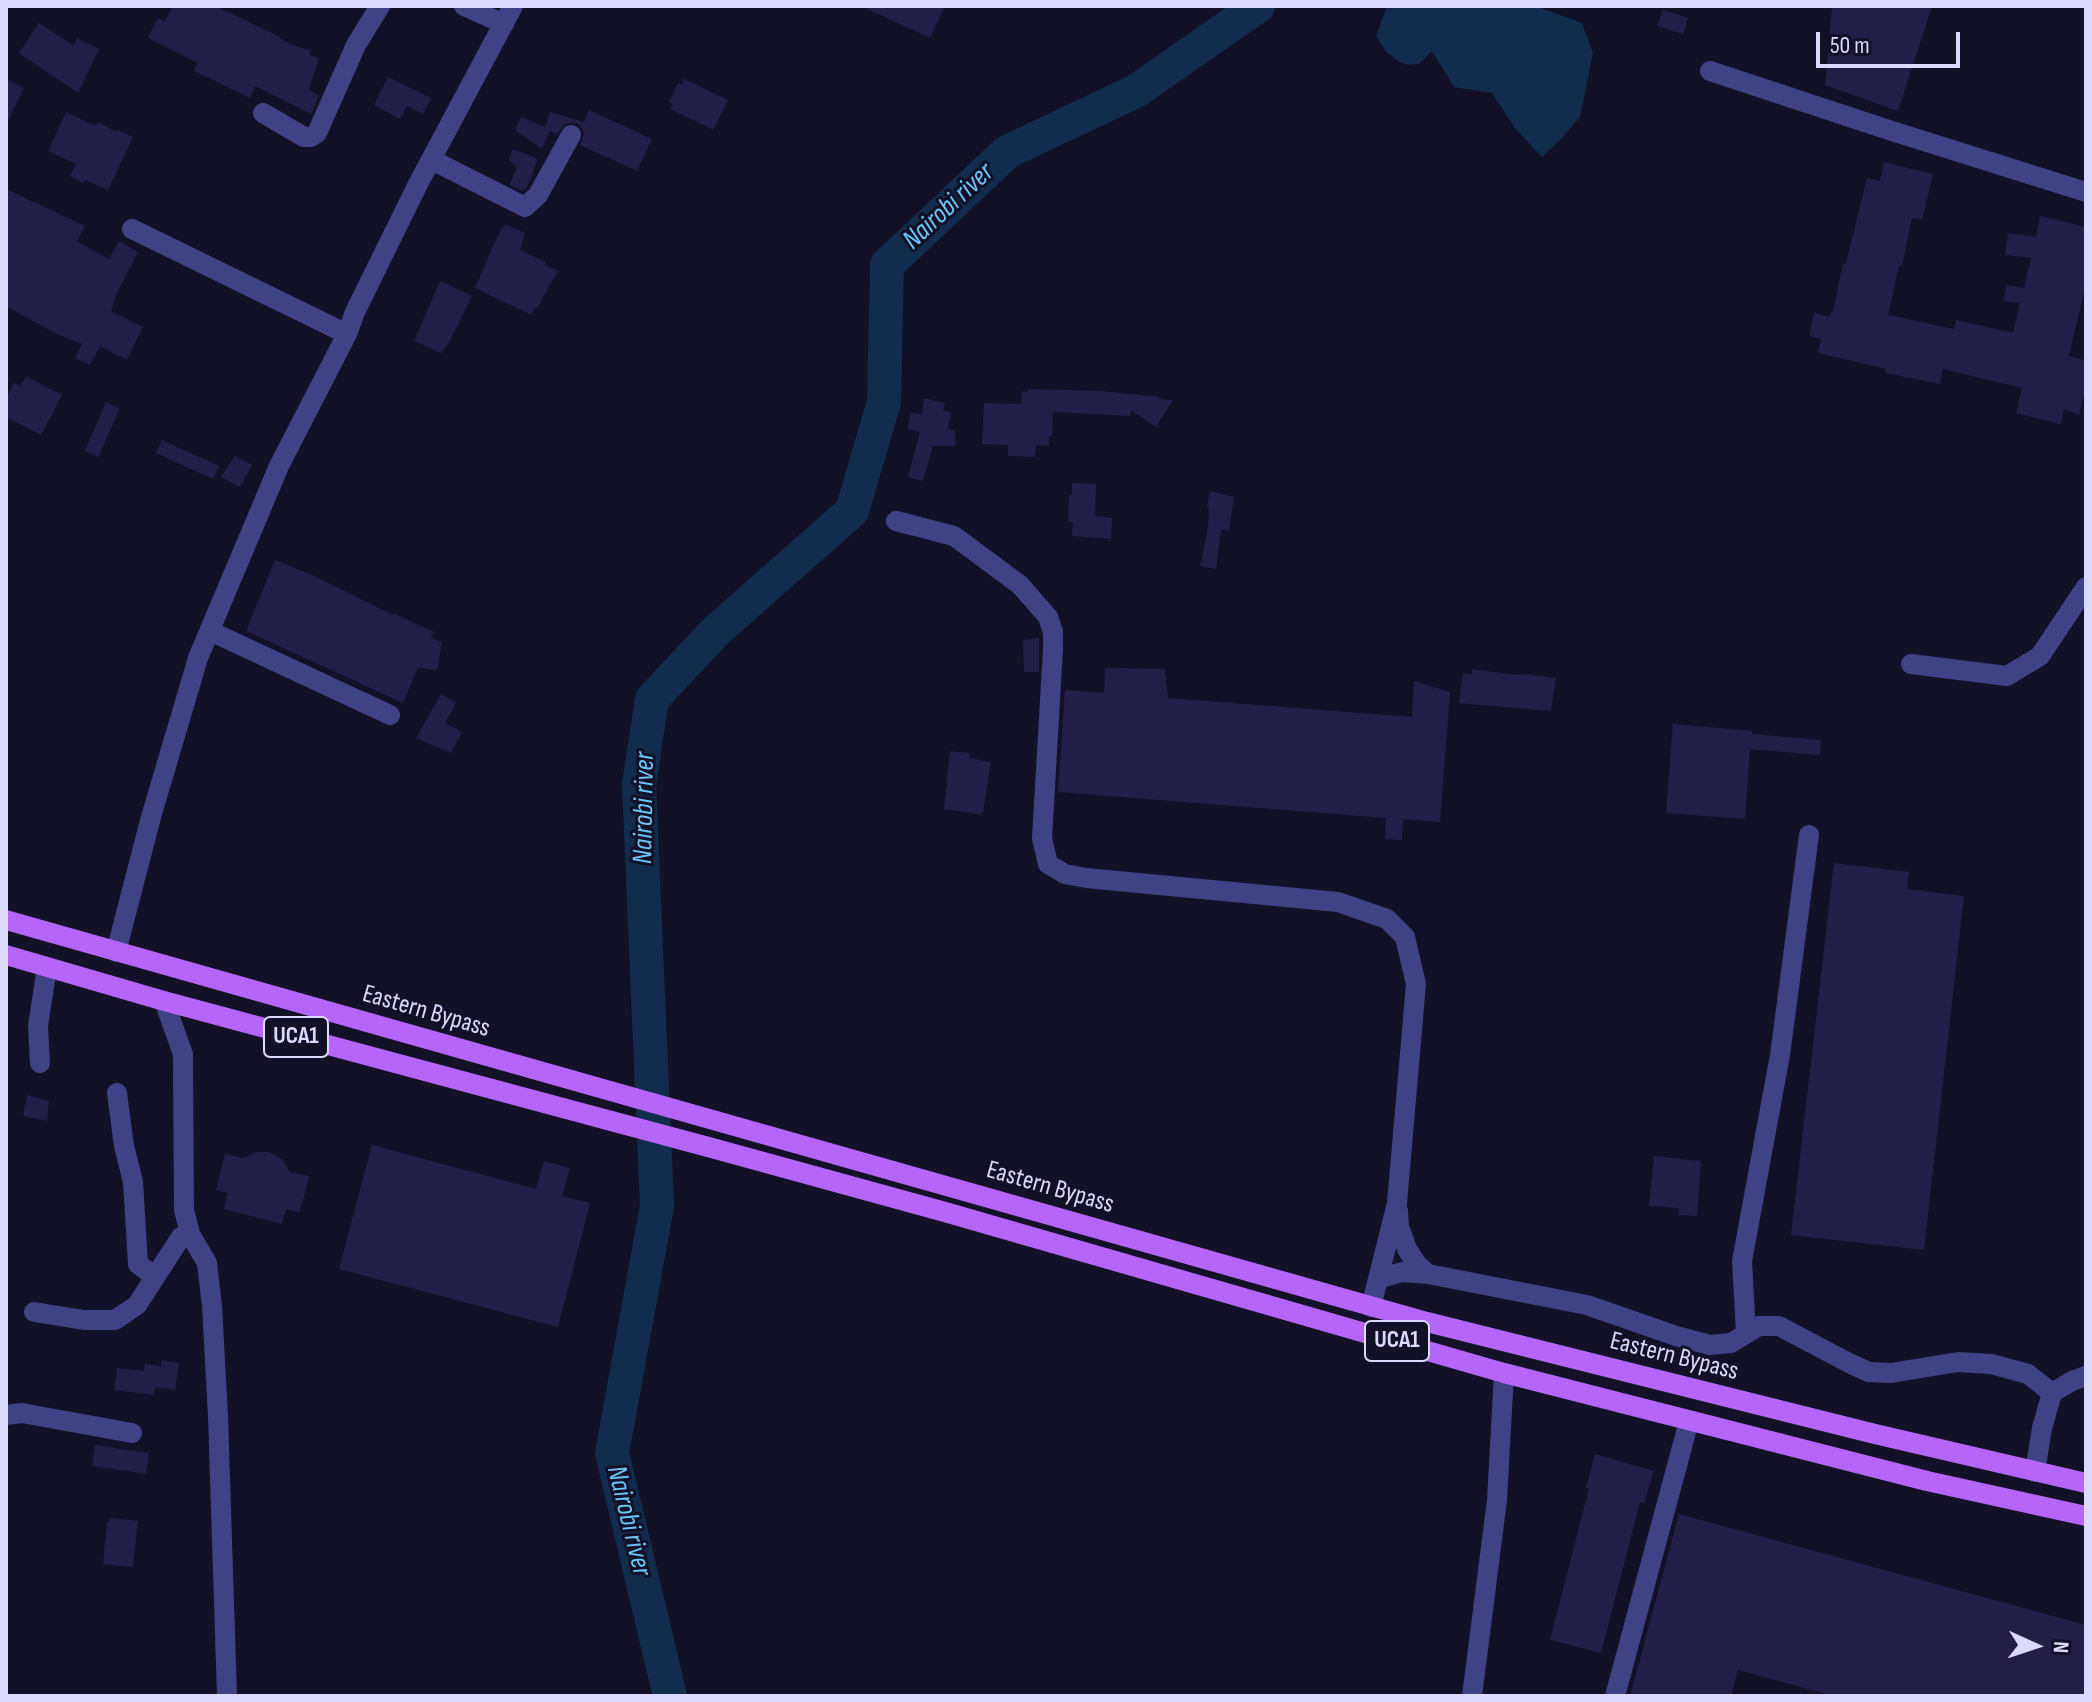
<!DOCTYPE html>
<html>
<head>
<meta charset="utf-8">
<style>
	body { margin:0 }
	#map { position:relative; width:2092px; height:1702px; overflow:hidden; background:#131128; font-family:"Sofia Sans Condensed",sans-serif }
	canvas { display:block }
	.frame { position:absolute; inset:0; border:8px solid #dbdafd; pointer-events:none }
	.north { position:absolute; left:1996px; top:1606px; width:80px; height:80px; -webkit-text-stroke:6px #131128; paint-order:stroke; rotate:93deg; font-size:22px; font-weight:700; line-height:32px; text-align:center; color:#dbdafd }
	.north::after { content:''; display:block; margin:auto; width:28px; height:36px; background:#dbdafd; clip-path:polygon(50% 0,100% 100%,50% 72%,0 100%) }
	.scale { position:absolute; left:1816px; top:32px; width:144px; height:36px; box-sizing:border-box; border:4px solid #dbdafd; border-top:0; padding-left:10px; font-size:24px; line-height:28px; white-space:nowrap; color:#dbdafd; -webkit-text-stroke:6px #131128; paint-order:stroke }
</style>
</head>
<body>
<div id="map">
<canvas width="2092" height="1702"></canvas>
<div class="frame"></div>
<div class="north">N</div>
<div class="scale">50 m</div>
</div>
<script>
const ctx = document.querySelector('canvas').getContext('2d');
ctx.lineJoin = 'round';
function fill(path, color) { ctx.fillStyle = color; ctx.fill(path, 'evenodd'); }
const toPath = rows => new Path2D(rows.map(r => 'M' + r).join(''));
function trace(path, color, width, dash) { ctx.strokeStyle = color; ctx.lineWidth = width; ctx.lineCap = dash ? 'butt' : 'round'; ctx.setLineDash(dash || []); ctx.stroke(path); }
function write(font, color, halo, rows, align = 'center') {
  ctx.font = font + ' "Sofia Sans Condensed",sans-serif'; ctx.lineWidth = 6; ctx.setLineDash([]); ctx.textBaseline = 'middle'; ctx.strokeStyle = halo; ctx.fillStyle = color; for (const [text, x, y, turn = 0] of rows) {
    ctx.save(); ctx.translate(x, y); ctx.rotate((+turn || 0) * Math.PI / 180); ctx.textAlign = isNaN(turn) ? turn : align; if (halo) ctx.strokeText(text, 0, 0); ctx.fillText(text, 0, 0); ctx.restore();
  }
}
fill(toPath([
	[1390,6,1535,6,1582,23,1593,53,1580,117,1561,139,1542,157,1514,127,1492,93,1454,87,1432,51,1419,64,1408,65,1400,62,1386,52,1376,36,1386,9]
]), '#112c4c');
trace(toPath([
	[670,1696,612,1453,657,1206,639,784,652,699,716,631,852,511,884,402,887,265,1007,152,1136,91,1258,6]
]), '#112c4c', 34);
fill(toPath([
	[173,6,215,6,270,32,290,44,311,51,309,55,319,58,309,89,319,96,311,114,255,86,250,98,240,93,194,71,198,63,148,38,158,18,165,21],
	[861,6,945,6,930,38],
	[1832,6,1932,6,1898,111,1825,85],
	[1663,10,1688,18,1683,34,1657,26],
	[39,23,74,46,77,38,99,49,78,93,19,53],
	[388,77,431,98,423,114,407,106,400,119,374,105],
	[6,78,24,88,6,125],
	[684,79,728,100,713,130,670,109,673,104,669,102,678,83,681,85],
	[589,110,652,139,637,171,580,145,584,134,582,128,577,123,565,124,557,134,550,131,542,149,515,130,521,117,545,127,550,112,584,122],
	[66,112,96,126,98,122,117,132,118,130,133,137,108,190,85,180,83,183,70,176,76,164,48,151],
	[513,149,538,159,527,187,523,191,509,185,517,168,509,160],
	[1884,162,1933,174,1922,220,1912,218,1902,266,1899,266,1888,315,1954,329,1956,320,2013,333,2020,303,2004,301,2006,285,2024,288,2031,258,2005,255,2008,233,2036,237,2040,216,2086,227,2086,284,2069,356,2086,361,2086,385,2079,415,2064,409,2061,424,2016,413,2022,388,1943,369,1940,384,1885,373,1886,369,1818,353,1821,339,1809,336,1814,313,1830,317,1832,310,1833,311,1843,263,1846,263,1867,178,1880,181],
	[6,189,85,226,77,241,109,259,119,241,138,252,117,293,111,311,143,327,127,360,100,346,90,365,75,358,82,344,57,334,6,306],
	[505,224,525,233,520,250,546,262,545,265,558,271,537,308,535,307,531,315,475,288,497,237],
	[440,281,472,296,450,341,441,353,414,341],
	[26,376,62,395,41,435,6,417,6,399,14,383,20,386],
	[1028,389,1102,391,1159,397,1159,399,1173,400,1156,427,1131,410,1130,416,1053,412,1052,436,1049,436,1049,446,1036,445,1035,457,1008,456,1008,445,982,444,984,403,1021,404,1022,391,1028,392],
	[924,398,945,403,943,411,951,412,948,429,955,430,955,446,933,446,923,481,908,477,920,432,908,429,910,413,922,414],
	[106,402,120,409,98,457,85,451],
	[162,440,219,466,213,479,156,453],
	[235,456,252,465,240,487,221,477],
	[1072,483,1096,484,1095,516,1112,518,1111,539,1072,536,1073,522,1068,522,1069,495,1072,495],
	[1210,491,1234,497,1229,531,1221,530,1216,569,1200,566,1208,528,1209,507,1207,507],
	[275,560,312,575,393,615,393,613,434,632,431,638,442,642,437,670,418,668,403,703,246,631],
	[1039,638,1039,672,1024,672,1023,640],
	[1105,668,1165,669,1168,698,1412,717,1414,681,1450,692,1440,822,1403,819,1402,840,1385,839,1386,818,1058,792,1065,690,1104,693],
	[1472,669,1517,675,1525,674,1556,678,1551,711,1459,703,1463,673,1472,674],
	[441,694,456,703,445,723,462,732,451,753,416,738],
	[1673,724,1752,731,1752,734,1821,740,1820,755,1750,749,1745,819,1666,813],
	[950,751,970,753,969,758,991,762,983,812,980,814,944,809],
	[1834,863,1909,872,1907,889,1964,896,1924,1250,1791,1235],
	[27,1095,49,1101,47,1121,23,1116],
	[372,1145,536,1189,544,1161,570,1168,562,1196,590,1203,558,1327,339,1269],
	[256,1152,269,1152,282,1159,290,1172,309,1176,300,1212,286,1209,282,1224,224,1209,228,1193,216,1190,225,1154,244,1158],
	[1654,1156,1701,1161,1697,1216,1678,1215,1679,1208,1649,1206],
	[162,1360,179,1363,175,1390,155,1387,154,1395,114,1390,117,1368,144,1371,145,1364,161,1366],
	[95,1445,149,1453,146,1474,92,1466],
	[1595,1454,1654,1471,1644,1503,1640,1502,1601,1653,1550,1640,1589,1488,1586,1487],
	[1679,1514,2086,1625,2086,1696,1833,1696,1738,1670,1731,1696,1630,1696],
	[110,1518,138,1521,133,1567,103,1564,107,1522,110,1522]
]), '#231e48');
trace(toPath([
	[464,6,504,24],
	[1710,71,1892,131,2086,192],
	[263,113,304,137,311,137,317,133,356,45,380,6],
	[432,160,525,207,538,195,571,135],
	[132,229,347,334],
	[896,521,954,536,1020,585,1048,617,1053,632,1053,649,1042,838,1048,864,1065,874,1086,878,1338,902,1387,919,1405,937,1416,984,1397,1203,1378,1279],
	[210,631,390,715],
	[1911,664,2007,676,2040,656,2086,587],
	[116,952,151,817,198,658,279,466,347,334,355,312,418,184,513,6],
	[164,1001,183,1054,184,1210,190,1234,207,1263,212,1306,218,1416,227,1696],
	[40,1063,38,1026,47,967],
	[117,1093,124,1146,133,1182,138,1264,154,1276],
	[1398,1211,1399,1227,1407,1249,1416,1263,1428,1274],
	[1371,1307,1378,1279,1402,1272,1428,1274,1587,1305,1676,1336,1710,1345,1731,1343,1759,1326,1779,1326,1851,1364,1869,1372,1891,1373,1958,1362,1991,1364,2028,1374,2052,1393],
	[34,1312,84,1320,115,1320,137,1305,181,1237,190,1234],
	[1746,1334,1742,1261,1780,1055,1809,835],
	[6,1415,22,1413,132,1433],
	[2035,1472,2042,1428,2052,1393,2072,1381,2086,1376],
	[1472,1696,1497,1500,1504,1373],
	[1615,1696,1689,1421]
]), '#3f4285', 20);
trace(toPath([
	[6,920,1427,1322,1875,1434,2086,1483],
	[6,955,164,1001,712,1148,945,1212,1504,1373,1927,1481,2086,1516]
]), '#b566f8', 20);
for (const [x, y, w] of [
	[296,1037,64],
	[1397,1341,64]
]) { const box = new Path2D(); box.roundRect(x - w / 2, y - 20, w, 40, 6); ctx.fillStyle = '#131128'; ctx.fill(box); trace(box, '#dbdafd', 2); }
write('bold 24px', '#dbdafd', null, [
	["UCA1",296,1037],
	["UCA1",1397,1341]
]);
write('26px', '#dbdafd', '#131128', [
	["Eastern Bypass",426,1012,16],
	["Eastern Bypass",1050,1188,16],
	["Eastern Bypass",1674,1357,14]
]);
write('italic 28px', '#6dc4f9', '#131128', [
	["Nairobi river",949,207,-43],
	["Nairobi river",645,808,-89],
	["Nairobi river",628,1521,76]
]);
</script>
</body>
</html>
